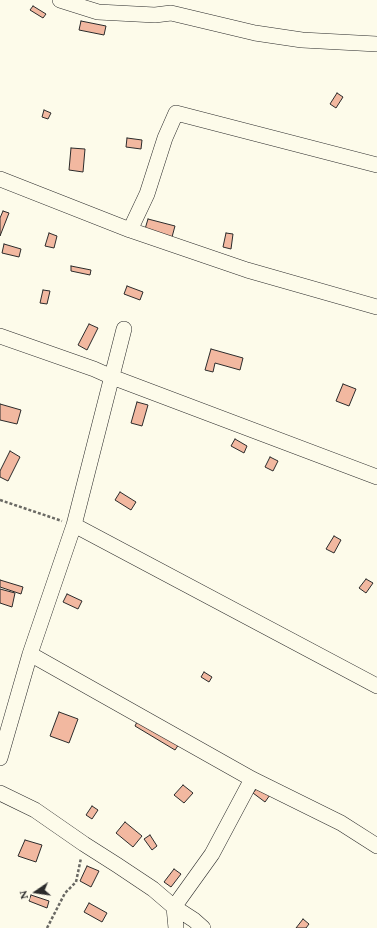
<!DOCTYPE html>
<html>
<head>
<meta charset="utf-8">
<style>
	body { margin:0 }
	#map { position:relative; width:377px; height:928px; overflow:hidden; background:#fdfbea; font-family:Spectral,serif }
	canvas { display:block }
	.north { position:absolute; left:16px; top:872px; width:40px; height:40px; -webkit-text-stroke:3px #fdfbea; paint-order:stroke; rotate:257deg; font-size:11px; font-weight:700; line-height:16px; text-align:center; color:#2b2b2b }
	.north::after { content:''; display:block; margin:auto; width:14px; height:18px; background:#2b2b2b; clip-path:polygon(50% 0,100% 100%,50% 72%,0 100%) }
</style>
</head>
<body>
<div id="map">
<canvas width="377" height="928"></canvas>
<div class="north">N</div>
</div>
<script>
const ctx = document.querySelector('canvas').getContext('2d');
ctx.lineJoin = 'round';
function fill(path, color) { ctx.fillStyle = color; ctx.fill(path, 'evenodd'); }
const toPath = rows => new Path2D(rows.map(r => 'M' + r).join(''));
function trace(path, color, width, dash) { ctx.strokeStyle = color; ctx.lineWidth = width; ctx.lineCap = dash ? 'butt' : 'round'; ctx.setLineDash(dash || []); ctx.stroke(path); }
const building = toPath([
	[33,6,46,14,43,18,30,10,33,6],
	[81,21,106,26,104,35,79,30,81,21],
	[337,93,343,97,336,108,330,104,337,93],
	[44,110,51,113,48,119,42,117,44,110],
	[127,138,142,140,141,149,126,147,127,138],
	[71,148,85,149,83,172,69,170,71,148],
	[3,211,9,213,0,236,0,218,3,211],
	[148,219,175,226,172,237,145,229,148,219],
	[49,233,57,236,54,248,45,246,49,233],
	[226,233,233,234,231,249,223,247,226,233],
	[4,244,21,249,19,257,2,253,4,244],
	[71,266,91,270,90,275,71,271,71,266],
	[127,286,143,292,140,300,124,294,127,286],
	[43,290,50,291,47,304,40,303,43,290],
	[89,324,98,328,87,350,78,345,89,324],
	[211,349,243,358,240,370,215,363,213,372,205,370,211,349],
	[343,384,356,389,349,406,336,401,343,384],
	[137,402,148,405,142,426,131,423,137,402],
	[0,404,21,410,17,424,0,420,0,404],
	[235,439,247,446,244,453,231,446,235,439],
	[10,451,20,457,8,481,0,477,0,471,10,451],
	[270,457,278,461,273,471,265,467,270,457],
	[120,492,136,502,131,510,115,500,120,492],
	[334,536,341,540,334,553,326,549,334,536],
	[366,579,373,583,366,593,359,588,366,579],
	[0,580,23,587,21,594,0,587,0,580],
	[0,589,15,593,12,607,0,603,0,589],
	[67,594,82,601,78,609,63,602,67,594],
	[204,672,212,677,209,682,201,677,204,672],
	[59,712,78,719,69,743,50,736,59,712],
	[138,720,179,744,175,750,135,726,138,720],
	[183,785,193,793,184,803,174,795,183,785],
	[258,787,270,795,265,802,253,793,258,787],
	[92,806,98,810,92,819,86,815,92,806],
	[125,822,142,836,133,847,116,833,125,822],
	[150,835,157,846,152,850,144,839,150,835],
	[25,840,42,845,36,862,18,856,25,840],
	[87,866,99,871,91,887,80,881,87,866],
	[174,869,181,874,171,887,164,882,174,869],
	[31,895,49,901,47,908,29,901,31,895],
	[89,903,107,913,102,922,84,912,89,903],
	[303,919,309,924,306,928,296,928,303,919]
]);
fill(building, '#f2b8a0');
trace(building, '#2b2b2b', 1);
const minor = toPath([
	[60,0,98,12,155,15,171,13,255,33,302,40,377,44],
	[0,179,130,230,247,270,377,307],
	[130,230,147,194,165,138,176,113,377,165],
	[0,336,94,369,112,377,377,477],
	[74,525,377,686],
	[30,654,252,779,341,823,377,846],
	[0,758,30,654,74,525,124,329],
	[0,793,35,810,84,844,117,865,153,889,174,907,194,920,203,928],
	[176,928,174,907,212,854,252,779]
]);
trace(minor, '#2b2b2b', 16);
trace(toPath([
	[0,500,62,521],
	[47,928,65,893,76,882,81,858]
]), '#6a6964', 2.5, [3, 2]);
trace(minor, '#fdfbea', 15);
</script>
</body>
</html>
